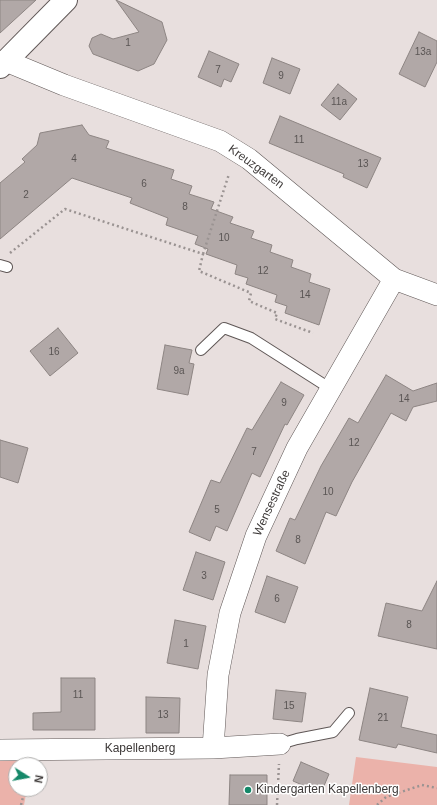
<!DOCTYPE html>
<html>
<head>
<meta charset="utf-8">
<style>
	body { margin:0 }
	#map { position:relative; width:437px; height:805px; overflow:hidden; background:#e8dfde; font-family:Arial,sans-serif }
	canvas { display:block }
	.north { position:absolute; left:8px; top:757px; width:40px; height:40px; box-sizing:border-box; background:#fff; border:1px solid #b1b0af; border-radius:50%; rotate:101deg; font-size:11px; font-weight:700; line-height:16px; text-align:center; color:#3d3938 }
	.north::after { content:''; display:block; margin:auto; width:14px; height:18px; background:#158869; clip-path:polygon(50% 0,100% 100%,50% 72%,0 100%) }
</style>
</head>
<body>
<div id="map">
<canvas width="437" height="805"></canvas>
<div class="north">N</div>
</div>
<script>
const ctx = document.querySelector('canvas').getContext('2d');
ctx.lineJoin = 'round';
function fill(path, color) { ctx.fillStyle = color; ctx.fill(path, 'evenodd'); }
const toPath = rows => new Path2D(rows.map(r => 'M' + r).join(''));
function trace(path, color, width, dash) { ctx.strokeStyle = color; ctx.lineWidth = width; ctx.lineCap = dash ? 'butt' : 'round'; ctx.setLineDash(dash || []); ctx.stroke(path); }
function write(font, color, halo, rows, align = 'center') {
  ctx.font = font + ' Arial,sans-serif'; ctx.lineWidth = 3; ctx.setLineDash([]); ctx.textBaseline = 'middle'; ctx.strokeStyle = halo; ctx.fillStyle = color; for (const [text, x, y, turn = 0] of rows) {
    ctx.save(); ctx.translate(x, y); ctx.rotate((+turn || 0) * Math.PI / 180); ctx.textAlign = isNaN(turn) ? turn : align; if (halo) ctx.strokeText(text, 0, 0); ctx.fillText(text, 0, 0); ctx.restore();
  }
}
fill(toPath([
	[0,745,36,745,32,765,16,765,16,789,27,789,24,805,0,805],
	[356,757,437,767,437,805,349,805]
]), '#ebb2aa');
const building = toPath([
	[0,0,36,0,0,33,0,0],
	[116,0,162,22,167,40,154,64,138,71,93,54,89,46,92,38,101,34,113,39,139,32,116,0],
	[419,32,437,41,437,62,425,87,399,74,419,32],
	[209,51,239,64,231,82,224,79,221,87,198,77,209,51],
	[272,58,300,69,290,94,263,83,272,58],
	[338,84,357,99,340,120,321,105,338,84],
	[280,116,381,158,367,188,343,177,344,174,269,143,280,116],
	[82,125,89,135,109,141,106,148,174,170,171,179,192,186,189,194,214,202,211,209,233,217,230,223,254,231,251,238,272,245,270,252,293,260,291,267,311,274,309,282,330,289,319,325,285,313,287,306,275,302,277,295,246,284,248,278,235,274,237,265,206,254,208,249,195,244,198,236,166,225,168,218,130,203,132,198,72,178,0,239,0,183,25,162,22,159,37,145,40,133,82,125],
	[58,328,78,353,50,376,30,351,58,328],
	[165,345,192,350,189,363,194,364,188,395,157,389,165,345],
	[386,375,413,391,437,383,437,401,413,407,406,421,391,413,352,482,336,516,326,512,305,564,276,551,290,518,295,520,321,466,349,418,358,423,386,375],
	[281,382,304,395,287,425,285,424,260,477,252,473,227,531,216,526,210,541,189,532,211,480,220,483,247,428,252,430,281,382],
	[0,440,28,448,18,483,0,477,0,440],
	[196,552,225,562,213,600,183,590,196,552],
	[267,576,298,587,285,623,255,612,267,576],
	[437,581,437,649,378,636,386,603,422,611,437,581],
	[175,620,206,626,198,669,167,663,175,620],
	[61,678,95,678,95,730,33,730,33,713,61,712,61,678],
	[370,688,408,697,401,727,437,735,437,753,398,744,396,748,359,740,370,688],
	[276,690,306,693,302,722,273,719,276,690],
	[146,697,180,698,179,733,146,733,146,697],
	[301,762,329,774,321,793,293,781,301,762],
	[230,775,267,775,267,805,229,805,230,775]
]);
fill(building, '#b1a8a7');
trace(building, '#8d8583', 1);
const service = toPath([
	[0,265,7,267],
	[201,350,224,328,251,338,331,389],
	[280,744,297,739,333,732,349,713]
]);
const minor = toPath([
	[6,61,64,85,220,141,249,159,394,279,437,295],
	[213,748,218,675,230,613,256,536,297,448,394,279],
	[0,750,213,748,280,744]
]);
const tertiary = toPath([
	[0,67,66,0]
]);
trace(service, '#5f5756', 12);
trace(minor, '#5f5756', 22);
trace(tertiary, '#5f5756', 24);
trace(toPath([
	[10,253,65,209,203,254,199,271,251,293,249,301,277,313,275,319,313,333],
	[203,254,229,174],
	[21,805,25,789],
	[277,805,279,764],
	[377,805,386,797,422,785,437,788]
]), '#9a9392', 2.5, [2, 3]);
trace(service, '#fff', 10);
trace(minor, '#fff', 21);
trace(tertiary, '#fff', 22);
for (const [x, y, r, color] of [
	[248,790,4,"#158869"]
]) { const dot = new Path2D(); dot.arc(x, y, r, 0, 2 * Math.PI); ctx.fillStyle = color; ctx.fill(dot); trace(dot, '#fff', 1.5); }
write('10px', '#5a5554', null, [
	["1",128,43],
	["13a",423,52],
	["7",218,70],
	["9",281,76],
	["11a",339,102],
	["11",299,140],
	["4",74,159],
	["13",363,164],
	["6",144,184],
	["2",26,195],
	["8",185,207],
	["10",224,238],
	["12",263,271],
	["14",305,295],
	["16",54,352],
	["9a",179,371],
	["14",404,399],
	["9",284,403],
	["12",354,443],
	["7",254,452],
	["10",328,492],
	["5",217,510],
	["8",298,540],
	["3",204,576],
	["6",277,599],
	["8",409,625],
	["1",186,644],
	["11",78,695],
	["15",289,706],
	["13",163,715],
	["21",383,718]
]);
write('12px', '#3d3938', '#fff', [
	["Kreuzgarten",256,167,36],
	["Wensestraße",272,503,-65],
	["Kapellenberg",140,749]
]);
write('12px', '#3d3938', '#fff', [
	["Kindergarten Kapellenberg",256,790]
], 'left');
</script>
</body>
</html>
